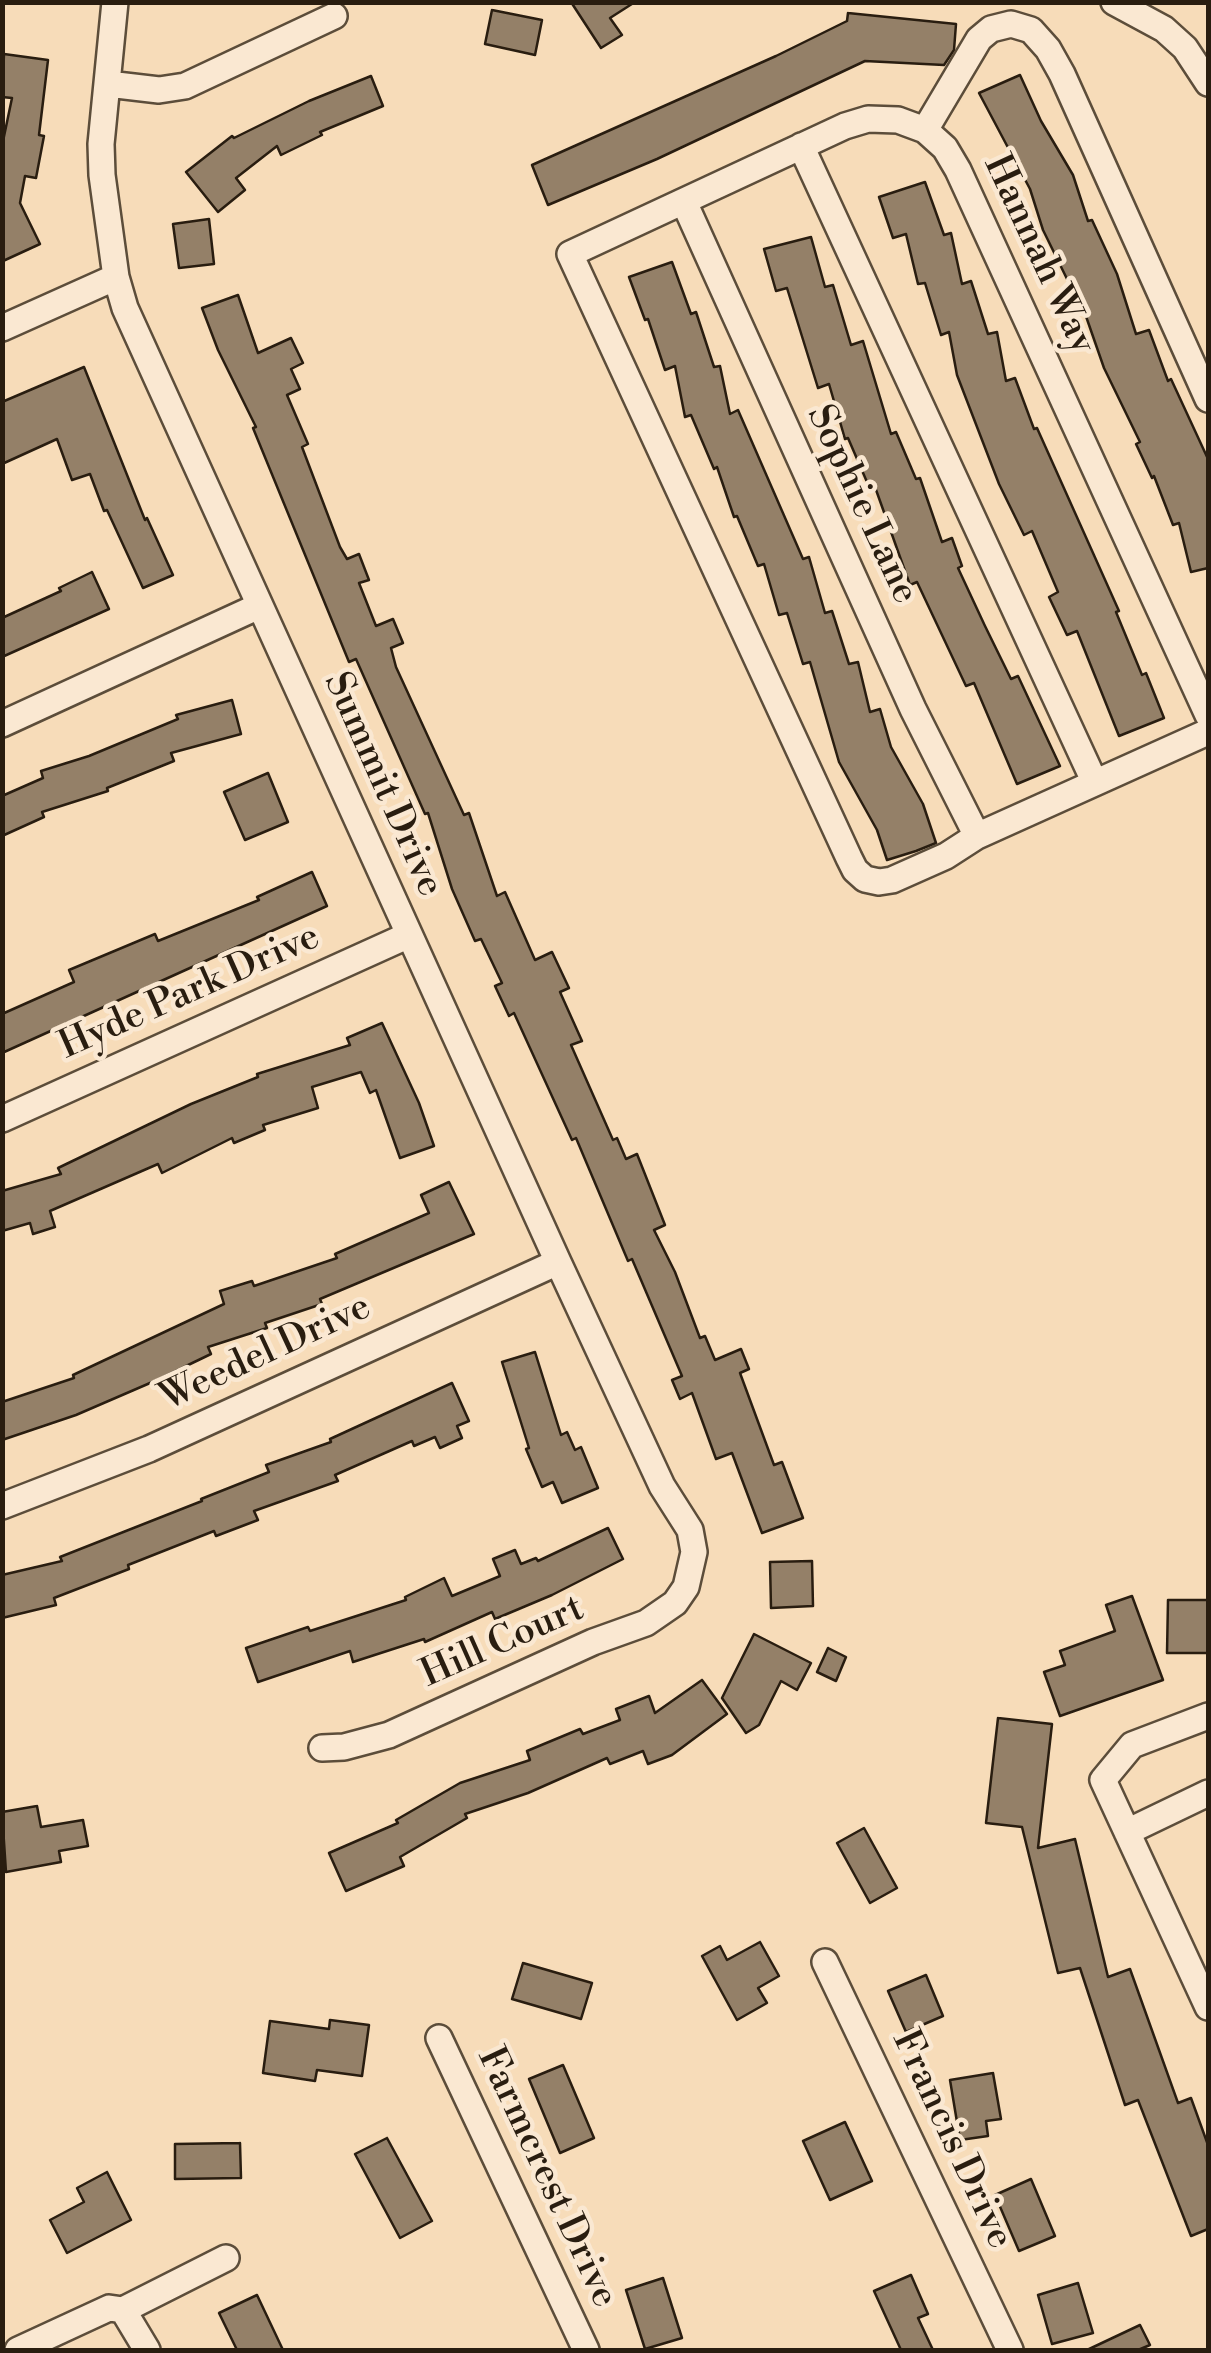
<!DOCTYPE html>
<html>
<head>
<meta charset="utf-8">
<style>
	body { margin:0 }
	#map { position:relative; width:1211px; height:2353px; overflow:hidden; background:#f7dcb9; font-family:"Libre Bodoni",serif }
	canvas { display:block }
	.frame { position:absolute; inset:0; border:5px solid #291d10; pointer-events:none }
</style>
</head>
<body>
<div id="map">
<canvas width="1211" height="2353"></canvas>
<div class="frame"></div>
</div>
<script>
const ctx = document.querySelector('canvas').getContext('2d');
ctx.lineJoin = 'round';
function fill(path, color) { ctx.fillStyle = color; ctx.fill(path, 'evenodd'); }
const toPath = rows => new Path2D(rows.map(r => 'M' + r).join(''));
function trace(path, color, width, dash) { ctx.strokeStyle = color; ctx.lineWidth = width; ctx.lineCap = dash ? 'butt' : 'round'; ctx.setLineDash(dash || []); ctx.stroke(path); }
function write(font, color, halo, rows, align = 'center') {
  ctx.font = font + ' "Libre Bodoni",serif'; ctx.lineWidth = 9; ctx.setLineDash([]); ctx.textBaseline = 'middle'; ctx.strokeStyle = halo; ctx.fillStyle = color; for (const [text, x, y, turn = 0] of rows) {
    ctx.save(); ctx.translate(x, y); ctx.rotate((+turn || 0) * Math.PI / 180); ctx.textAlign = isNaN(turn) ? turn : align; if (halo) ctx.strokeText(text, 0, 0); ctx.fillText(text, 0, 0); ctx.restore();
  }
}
const building = toPath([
	[571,2,635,2,610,18,622,35,601,48,571,2],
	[492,10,542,20,535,55,485,44,492,10],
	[848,13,956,24,954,50,944,65,865,61,657,159,548,205,532,165,776,56,847,21,848,13],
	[4,54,48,60,39,135,44,136,36,178,25,176,20,203,40,244,3,261,2,146,12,98,2,97,4,54],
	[1020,75,1041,121,1073,175,1088,221,1092,220,1117,274,1136,334,1149,330,1168,381,1171,379,1208,459,1208,568,1191,572,1179,523,1173,525,1154,476,1152,478,1136,444,1140,442,1104,368,1073,279,1068,281,1043,230,1030,189,979,93,1020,75],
	[371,76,383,106,320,132,322,135,281,155,277,146,236,178,245,190,218,212,186,172,232,136,234,138,309,101,371,76],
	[925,182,944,235,951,233,962,284,971,281,988,334,997,332,1006,381,1015,378,1034,429,1037,428,1119,611,1116,612,1142,675,1146,673,1164,718,1119,736,1077,631,1067,635,1049,597,1058,592,1032,531,1024,535,999,484,957,375,949,332,941,335,925,283,918,284,906,234,893,238,879,197,925,182],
	[209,219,214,264,179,268,173,224,209,219],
	[811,237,825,287,833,285,851,345,863,341,891,434,896,432,916,479,920,478,942,542,952,538,962,566,958,568,985,626,1011,679,1018,676,1060,766,1017,784,974,683,966,686,917,582,910,585,875,487,870,489,848,438,845,439,829,384,818,388,787,288,776,291,764,249,811,237],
	[672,262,691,314,696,312,714,367,720,366,730,414,738,410,803,559,809,557,825,613,832,611,849,664,858,662,870,712,880,709,891,747,923,804,936,843,916,851,887,860,877,830,839,762,810,662,803,664,787,613,779,615,764,564,758,566,737,516,734,517,717,467,714,469,691,415,685,417,675,366,665,370,648,319,645,320,629,277,672,262],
	[238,295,258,353,291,338,303,363,291,369,300,389,287,395,308,444,302,447,340,547,347,559,359,554,369,580,359,583,376,626,393,619,403,643,391,648,396,667,464,815,469,813,497,896,505,892,535,960,552,952,569,988,560,992,582,1041,571,1045,613,1140,617,1138,626,1159,637,1154,665,1225,654,1230,675,1272,700,1338,705,1336,715,1360,741,1349,749,1369,740,1373,774,1465,782,1462,803,1518,762,1533,732,1453,716,1459,692,1393,680,1399,672,1380,682,1376,632,1259,628,1261,576,1138,572,1140,514,1013,509,1016,495,986,502,983,481,939,475,941,452,889,428,813,425,814,356,659,349,662,253,428,256,427,218,350,202,308,238,295],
	[84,367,145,520,147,518,173,575,143,588,107,510,104,511,90,474,72,480,57,439,2,464,2,402,84,367],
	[92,572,109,609,2,657,2,618,61,591,59,588,92,572],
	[232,700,241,734,171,753,174,761,107,788,108,791,42,812,44,817,2,836,2,796,43,778,41,771,89,756,178,719,176,715,232,700],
	[268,773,288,822,245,840,224,792,268,773],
	[312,872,327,906,2,1053,2,1014,74,982,69,970,155,934,158,941,259,900,257,897,312,872],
	[382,1023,419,1103,434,1146,400,1158,376,1090,370,1093,361,1072,312,1087,318,1108,263,1125,265,1130,234,1143,232,1138,162,1173,158,1164,50,1211,55,1227,33,1234,30,1223,2,1231,2,1191,61,1174,58,1168,191,1104,258,1077,257,1074,350,1045,347,1038,382,1023],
	[449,1182,474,1234,320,1299,322,1304,265,1323,267,1328,208,1347,211,1354,157,1380,76,1415,2,1440,2,1402,74,1378,73,1375,224,1304,220,1291,252,1281,254,1286,337,1258,335,1254,429,1213,421,1195,449,1182],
	[535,1352,561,1435,567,1432,575,1450,581,1447,598,1488,562,1503,553,1482,542,1487,526,1449,529,1448,502,1362,535,1352],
	[452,1383,469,1421,457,1426,462,1438,440,1448,435,1437,414,1446,412,1441,335,1475,338,1481,254,1511,258,1520,216,1536,214,1531,128,1565,129,1569,54,1598,56,1605,2,1618,2,1575,62,1561,60,1557,202,1501,201,1499,269,1472,266,1465,331,1442,330,1439,452,1383],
	[608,1528,623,1559,552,1595,495,1619,492,1612,425,1642,424,1639,353,1662,350,1651,258,1682,246,1648,308,1627,310,1631,406,1600,405,1597,444,1578,452,1596,500,1576,493,1559,515,1550,521,1564,536,1558,538,1561,608,1528],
	[812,1561,813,1606,771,1608,770,1562,812,1561],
	[1132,1596,1163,1680,1060,1716,1044,1672,1065,1665,1060,1651,1115,1631,1106,1605,1132,1596],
	[1168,1600,1208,1600,1208,1653,1167,1653,1168,1600],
	[754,1634,811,1663,797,1690,781,1681,759,1725,746,1733,722,1698,754,1634],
	[828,1648,846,1657,836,1681,817,1672,828,1648],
	[702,1680,727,1714,672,1755,648,1764,643,1751,610,1764,607,1758,528,1793,465,1814,467,1818,400,1857,404,1866,346,1891,329,1853,398,1823,396,1820,460,1783,530,1760,527,1751,580,1729,583,1734,620,1720,616,1709,649,1696,655,1713,702,1680],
	[998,1718,1052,1724,1038,1848,1075,1839,1108,1977,1130,1969,1178,2103,1191,2098,1208,2145,1208,2229,1191,2236,1138,2100,1125,2105,1080,1968,1058,1973,1022,1827,986,1823,998,1718],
	[37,1806,41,1827,83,1820,88,1846,59,1851,61,1862,6,1872,2,1812,37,1806],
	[864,1828,897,1888,870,1903,837,1843,864,1828],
	[760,1942,779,1976,758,1988,767,2003,737,2020,702,1956,720,1946,727,1960,760,1942],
	[523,1963,592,1983,581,2019,512,1999,523,1963],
	[926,1975,943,2016,906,2032,888,1991,926,1975],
	[330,2020,369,2025,362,2076,317,2070,315,2081,263,2073,270,2021,329,2029,330,2020],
	[563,2065,594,2138,560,2153,529,2079,563,2065],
	[993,2073,1001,2119,986,2121,988,2136,960,2140,950,2080,993,2073],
	[845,2122,872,2181,830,2200,803,2141,845,2122],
	[387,2138,432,2221,400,2238,355,2154,387,2138],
	[240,2143,241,2178,175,2179,175,2144,240,2143],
	[107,2172,131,2220,67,2253,50,2220,84,2202,77,2188,107,2172],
	[1031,2179,1055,2236,1019,2251,995,2195,1031,2179],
	[911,2275,928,2314,918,2318,933,2350,901,2350,874,2291,911,2275],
	[663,2278,682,2338,645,2349,626,2290,663,2278],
	[1078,2283,1093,2333,1052,2344,1038,2295,1078,2283],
	[257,2295,283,2350,237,2350,219,2313,257,2295],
	[1140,2325,1150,2345,1138,2350,1087,2350,1140,2325]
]);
fill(building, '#948068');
trace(building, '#291d10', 2.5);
const minor = toPath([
	[115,2,101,144,102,175,116,277,125,308,558,1262,662,1486,690,1530,694,1552,686,1587,675,1603,646,1623,593,1642,389,1735,344,1747,322,1748],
	[1114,2,1164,29,1185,48,1208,83],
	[108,84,159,90,185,86,334,16],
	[925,130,979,39,991,29,1011,24,1031,30,1048,49,1062,74,1208,399],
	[801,146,1095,783],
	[684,202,913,709,977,836],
	[2,328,116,277],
	[1208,715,958,170,945,148,925,130,898,120,868,119,845,126,570,254,849,858,855,870,865,879,879,882,892,880,946,856,977,836,1208,732],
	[2,724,259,606],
	[2,1119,409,935],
	[2,1506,149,1449,558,1262],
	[1208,1716,1132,1745,1103,1780,1208,2007],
	[1127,1832,1208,1793],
	[825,1962,1010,2350],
	[439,2038,586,2350],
	[123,2310,226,2258],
	[18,2350,109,2308,123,2310,147,2350]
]);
trace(minor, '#5c4d3a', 30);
trace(minor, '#fae8d2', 25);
write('38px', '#291d10', '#fae8d2', [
	["Hannah Way",1038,255,65],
	["Sophie Lane",861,505,65],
	["Summit Drive",382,785,66],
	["Hyde Park Drive",190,993,-24],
	["Weedel Drive",266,1354,-25],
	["Hill Court",503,1643,-24],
	["Francis Drive",951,2140,65],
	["Farmcrest Drive",546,2178,65]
]);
</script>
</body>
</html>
